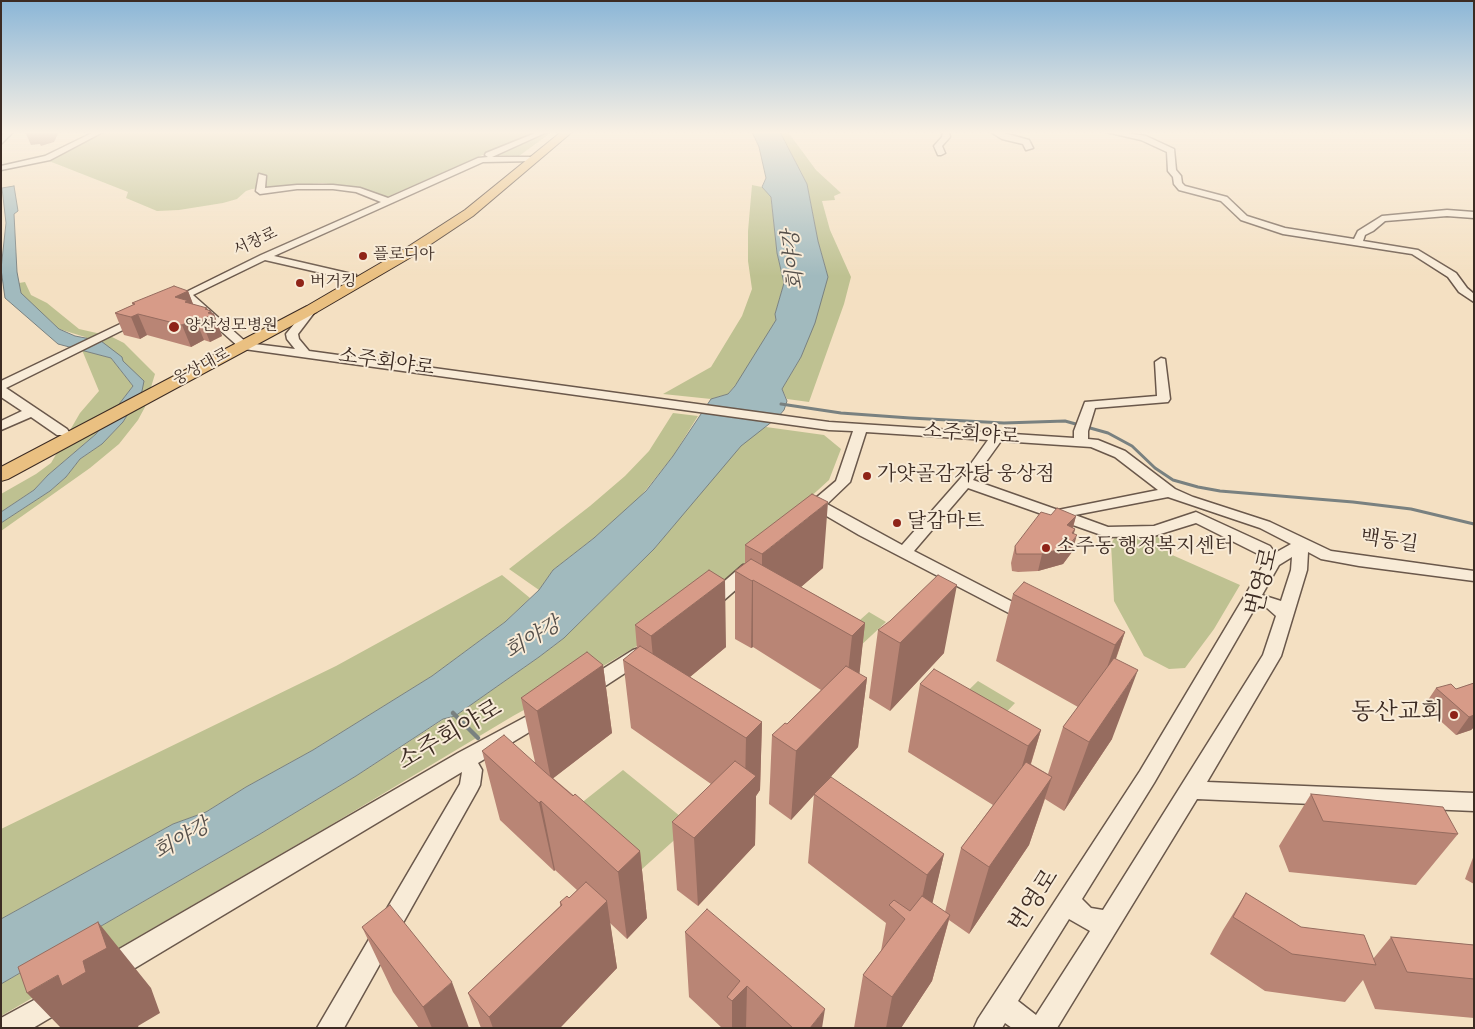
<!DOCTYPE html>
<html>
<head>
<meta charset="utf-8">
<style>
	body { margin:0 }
	#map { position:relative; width:1475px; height:1029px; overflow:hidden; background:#f4e0c2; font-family:Vollkorn,serif }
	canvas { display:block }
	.frame { position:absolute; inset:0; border:2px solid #3c2b23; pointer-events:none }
</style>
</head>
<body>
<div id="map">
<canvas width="1475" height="1029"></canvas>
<div class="frame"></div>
</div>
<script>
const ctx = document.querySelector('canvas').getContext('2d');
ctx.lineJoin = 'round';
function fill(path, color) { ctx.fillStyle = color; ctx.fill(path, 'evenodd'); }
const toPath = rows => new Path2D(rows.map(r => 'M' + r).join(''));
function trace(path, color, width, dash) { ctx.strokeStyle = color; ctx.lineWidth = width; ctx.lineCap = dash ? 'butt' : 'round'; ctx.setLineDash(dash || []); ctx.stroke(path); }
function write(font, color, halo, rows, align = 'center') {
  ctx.font = font + ' Vollkorn,"Noto Serif KR",serif'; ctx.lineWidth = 4; ctx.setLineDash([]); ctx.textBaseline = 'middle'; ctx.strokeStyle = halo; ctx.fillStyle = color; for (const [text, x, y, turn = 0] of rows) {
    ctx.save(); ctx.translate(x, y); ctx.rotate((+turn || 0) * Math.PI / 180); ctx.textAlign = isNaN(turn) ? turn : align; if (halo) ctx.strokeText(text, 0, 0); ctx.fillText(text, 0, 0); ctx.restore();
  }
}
fill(toPath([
	[106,132,535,132,387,197,360,189,323,183,295,185,252,189,246,191,237,199,223,203,179,210,157,211,126,198,128,192,49,161],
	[546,132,552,132,519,156,494,155],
	[780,132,788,132,816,170,841,193,834,196,835,200,822,201,830,230,851,277,844,304,809,402,787,399,782,389,801,357,828,277,818,241,807,184],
	[752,185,762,187,771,197,777,253,784,283,775,314,776,320,741,378,728,394,711,399,663,394,711,367,742,316,752,289,748,261,748,231],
	[25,282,31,295,47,303,79,329,110,336,124,343,155,374,145,407,138,420,119,444,90,468,1,531,1,523,50,491,66,477,80,459,102,444,123,422,142,391,123,361,85,337,59,329,25,298,21,293,19,283],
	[82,350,111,358,133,386,96,434,48,475,34,490,1,512,1,494,36,474,51,463,80,413,99,391],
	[673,413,698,416,673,456,641,496,594,538,553,570,539,590,509,569,590,506,625,476,649,451],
	[766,427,824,435,841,449,829,480,795,511,738,572,664,630,598,669,513,716,329,826,1,1016,1,984,260,834,356,776,444,719,455,716,539,657,564,638,654,549,730,457,752,435],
	[1156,534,1170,554,1240,585,1214,629,1185,668,1169,669,1144,656,1114,601,1111,543,1117,535],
	[502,575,530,598,505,622,432,676,313,750,246,787,206,812,173,824,1,919,1,829,336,666],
	[869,612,886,622,844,661,826,650],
	[978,681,1015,703,985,735,947,711],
	[623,770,691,825,641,870,575,808]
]), '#bec191');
const water = toPath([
	[752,132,780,132,807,184,818,241,828,277,815,323,801,357,782,389,787,401,784,410,778,417,741,446,654,549,564,638,539,657,455,716,443,719,356,776,260,834,1,984,1,919,173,824,206,812,246,787,313,750,432,676,505,622,539,590,553,570,594,538,646,491,673,456,711,399,728,394,735,386,776,320,775,314,784,283,777,253,771,197,762,187,766,178,759,147,752,132],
	[14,186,18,211,14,214,17,272,21,293,59,329,75,336,101,341,122,357,123,361,144,381,142,391,123,422,102,444,80,459,66,477,50,491,1,523,1,512,34,490,48,475,96,434,133,386,111,358,58,344,5,298,1,269,6,223,2,188,14,186]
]);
fill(water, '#a1babe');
trace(water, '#798180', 1);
trace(toPath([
	[781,404,841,413,910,418,1004,423,1065,421,1108,433,1132,446,1155,468,1173,480,1198,487,1220,491,1353,502,1411,509,1474,524]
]), '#798180', 3);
trace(toPath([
	[453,713,478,738]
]), '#798180', 4.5);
const minor = toPath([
	[5,132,13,132,1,144,1,137,5,132],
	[94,132,103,132,50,160,1,170,1,166,45,156,94,132],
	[538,132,547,132,492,157,532,157,536,159,535,161,483,162,274,256,356,275,356,279,352,280,265,260,193,295,247,343,295,349,287,339,286,334,308,307,312,306,317,309,298,334,299,339,309,351,829,422,1074,438,1074,431,1085,402,1157,396,1155,362,1161,358,1165,359,1170,399,1168,402,1095,408,1088,431,1088,439,1098,440,1125,451,1175,489,1193,497,1270,522,1331,551,1474,571,1474,581,1359,566,1321,559,1308,552,1307,570,1281,656,1207,782,1474,793,1474,811,1197,799,1057,1028,1012,1028,1005,1023,1002,1028,974,1028,978,1019,1140,771,1265,562,1258,554,1196,523,1154,536,1107,537,968,488,914,551,1034,613,1037,617,1034,621,1028,623,859,535,818,511,809,516,804,514,802,511,804,508,836,481,853,431,829,430,244,349,240,348,185,299,177,302,172,299,261,255,381,202,356,192,333,189,297,189,260,194,256,191,259,174,266,176,265,188,297,185,333,185,360,188,388,198,478,158,488,157,485,155,486,153,538,132],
	[866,432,988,440,960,479,902,545,827,504,850,482,866,432],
	[1001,441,1091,447,1115,457,1158,490,1058,510,973,480,1001,441],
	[1168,497,1260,528,1291,544,1275,553,1270,546,1196,512,1154,526,1108,527,1075,515,1168,497],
	[1292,557,1291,570,1281,601,1262,595,1279,565,1292,557],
	[1256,606,1267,608,1276,616,1263,655,1103,910,1091,908,1082,899,1154,783,1256,606],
	[1069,919,1090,931,1036,1015,1018,1001,1069,919],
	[943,132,949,132,950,137,942,146,945,153,941,155,938,155,934,146,942,137,943,132],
	[991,132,1000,132,1029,140,1033,148,1026,150,1023,144,1002,139,991,132],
	[1106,132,1120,132,1146,136,1174,149,1176,170,1181,176,1182,183,1185,186,1227,197,1247,216,1285,228,1354,239,1358,231,1382,216,1447,210,1474,212,1474,218,1447,216,1385,221,1373,231,1365,235,1363,241,1418,250,1456,273,1467,288,1474,294,1474,302,1459,292,1448,277,1412,254,1283,234,1241,220,1221,201,1179,190,1174,184,1173,177,1168,171,1167,152,1141,140,1106,132],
	[139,315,143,316,144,318,143,320,6,388,67,429,69,432,67,435,57,435,31,417,1,430,1,421,22,411,1,397,1,381,139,315],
	[749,564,755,565,757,569,755,573,716,607,710,609,704,607,702,603,704,599,743,565,749,564],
	[639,648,645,650,648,655,645,660,596,692,589,694,582,692,580,687,582,682,633,650,639,648],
	[544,707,551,709,554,714,551,719,478,763,482,770,480,785,477,791,344,1028,317,1028,460,784,462,772,120,977,111,980,102,977,99,968,102,959,458,753,544,707],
	[58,987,67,990,70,999,67,1008,33,1028,1,1028,1,1018,58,987]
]);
const major = toPath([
	[561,132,572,132,473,216,413,256,317,312,8,479,1,481,1,467,307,306,403,250,465,210,561,132]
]);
trace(minor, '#6a584b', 3);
trace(major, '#3c2b23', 2);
fill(minor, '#f8ebd7');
fill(major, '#eac081');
fill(toPath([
	[188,291,193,304,208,310,214,314,222,336,210,342,204,340,191,347,147,335,140,339,124,335,115,313,133,305,132,303],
	[1051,515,1076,516,1073,528,1075,529,1074,533,1072,552,1063,564,1038,571,1018,572,1012,571,1011,563,1015,546],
	[745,545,823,568,801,587,865,623,859,674,867,678,858,747,824,784,944,854,932,903,945,912,961,848,993,805,908,752,920,684,1041,730,1031,764,1048,774,1063,727,1078,707,996,661,1013,594,1125,632,1116,659,1112,739,1064,811,1045,799,1029,845,969,934,949,920,932,981,901,1028,854,1028,863,975,881,951,886,923,808,863,814,795,791,820,769,804,772,735,787,724,821,690,753,647,751,648,735,639,735,571,745,563],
	[635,625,726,647,690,677,762,722,760,790,756,796,755,845,698,906,677,890,672,822,711,784,631,728,623,660,637,649],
	[878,630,944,653,890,711,869,698],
	[603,665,612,733,553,778,640,851,647,918,627,939,610,923,617,968,560,1028,481,1028,468,993,560,906,560,902,569,898,577,890,555,870,554,871,500,820,482,751,535,762,521,698],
	[1474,683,1474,727,1471,730,1456,735,1424,706,1436,688,1456,689],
	[1311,794,1458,834,1416,885,1289,872,1279,846],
	[1474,855,1474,884,1465,879],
	[1246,893,1301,927,1373,959,1391,937,1474,945,1474,1018,1375,1009,1363,980,1345,1002,1265,991,1210,954,1223,930],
	[362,927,469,1028,419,1028,393,992],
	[685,932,822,1028,722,1028,689,997]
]), '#b98575');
fill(toPath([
	[25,132,59,132,54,142,41,146,40,144,31,145],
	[188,291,196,312,193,313,204,340,191,347,182,325,175,297],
	[207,308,209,312,211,311,213,315,214,314,222,336,210,342,201,320,205,309],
	[138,314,147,335,140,339,131,317],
	[828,502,823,568,787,599,762,584,762,554],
	[1076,516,1071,533,1067,525],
	[1075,529,1071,544,1077,535,1072,552,1063,564,1038,571,1042,554,1072,533],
	[725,580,726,647,673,691,655,680,651,636],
	[753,580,753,647,751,648,752,581],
	[957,585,944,653,890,711,900,643],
	[865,623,858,687,867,678,858,747,791,820,796,751,845,700,852,636],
	[1125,632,1101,700,1091,713,1115,645],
	[603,665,612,733,551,780,537,711],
	[1138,670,1112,739,1064,811,1089,742],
	[1474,715,1474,727,1471,730,1456,735,1469,717],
	[762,722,760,790,756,796,755,845,698,906,694,838,745,787,746,738],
	[1041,730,1020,798,1008,814,1028,746],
	[1052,777,1029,845,969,934,989,867],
	[541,801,555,870,554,871,539,803],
	[640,851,647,918,627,939,618,872],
	[944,854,928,922,912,942,927,875],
	[607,901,617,968,560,1028,493,1028,489,1017],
	[950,915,932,981,901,1028,886,1028,892,997],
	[98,922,151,988,160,1013,138,1026,139,1028,61,1028,27,993,83,961],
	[452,982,469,1028,432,1028,423,1007],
	[747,986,746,1028,732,1028,732,1001],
	[825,1009,822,1028,810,1028]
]), '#966c5f');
const building = toPath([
	[174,286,188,291,175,297,189,301,185,302,207,308,205,309,211,311,208,313,214,314,201,320,195,319,182,325,138,314,131,317,115,313,135,304,132,303,174,286],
	[812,494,828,502,762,554,745,545,812,494],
	[1057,508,1076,516,1067,525,1075,529,1072,533,1077,535,1068,547,1042,554,1016,554,1015,546,1041,512,1051,515,1057,508],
	[751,559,865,623,852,636,753,580,752,581,735,571,751,559],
	[709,570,725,580,651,636,635,625,709,570],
	[938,575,957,585,900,643,878,630,890,621,938,575],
	[1024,582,1125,632,1115,645,1013,594,1024,582],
	[640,646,762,722,746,738,623,660,640,646],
	[587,652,603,665,537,711,521,698,587,652],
	[1114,658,1138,670,1089,742,1063,727,1114,658],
	[846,666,867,678,796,751,772,735,785,723,787,724,846,666],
	[934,669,1041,730,1028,746,920,684,934,669],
	[1474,683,1474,715,1469,717,1436,688,1451,684,1456,689,1474,683],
	[504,735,545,772,573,796,575,794,640,851,618,872,541,801,539,803,482,751,504,735],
	[735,761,756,776,694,838,672,822,735,761],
	[1026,762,1052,777,989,867,961,848,1026,762],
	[831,777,944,854,927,875,814,794,831,777],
	[1311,794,1443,807,1458,834,1323,821,1311,794],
	[586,882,607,901,489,1017,468,993,562,905,560,902,567,896,569,898,586,882],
	[1246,893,1301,927,1364,935,1376,965,1292,954,1233,917,1246,893],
	[922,896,950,915,892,997,863,975,905,919,889,905,894,900,910,911,922,896],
	[390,905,452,982,423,1007,362,927,390,905],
	[707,909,825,1009,810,1028,793,1028,747,986,732,1001,727,997,740,981,685,932,707,909],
	[98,922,107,948,83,961,86,972,62,986,58,975,27,993,18,967,98,922],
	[1391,937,1474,945,1474,979,1407,972,1391,937]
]);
fill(building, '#d79b88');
trace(building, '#966c5f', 1);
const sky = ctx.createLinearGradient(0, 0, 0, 276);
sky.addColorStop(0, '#8bb6d7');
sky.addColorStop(0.48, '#faf1e4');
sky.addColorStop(1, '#faf1e400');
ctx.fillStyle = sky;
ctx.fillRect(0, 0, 1475, 276);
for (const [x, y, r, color] of [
	[363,256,5,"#8f2418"],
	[300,283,5,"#8f2418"],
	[174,327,6,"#8f2418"],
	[867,476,5,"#8f2418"],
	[897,523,5,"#8f2418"],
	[1046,548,5,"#8f2418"],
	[1454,715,5,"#8f2418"]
]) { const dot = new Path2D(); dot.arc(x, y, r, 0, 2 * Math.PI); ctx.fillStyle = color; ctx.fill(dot); trace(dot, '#f8ebd7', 2); }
write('16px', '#3c2b23', '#f8ebd7', [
	["서창로",256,243,-25],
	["웅상대로",202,368,-28]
]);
write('16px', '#3c2b23', '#f8ebd7', [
	["플로디아",373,256],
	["버거킹",310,283],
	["양산성모병원",185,327]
], 'left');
write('20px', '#3c2b23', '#f8ebd7', [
	["소주회야로",386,364,8],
	["소주회야로",971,436,4],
	["백동길",1389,543,8]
]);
write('20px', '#3c2b23', '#f8ebd7', [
	["가얏골감자탕 웅상점",877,476],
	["달감마트",907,523],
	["소주동 행정복지센터",1056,548]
], 'left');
write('italic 21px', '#554f4a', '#f8ebd7', [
	["회야강",796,260,-96],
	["회야강",534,640,-31],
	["회야강",183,841,-30]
]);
write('24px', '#3c2b23', '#f8ebd7', [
	["번영로",1265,582,-76],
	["소주회야로",451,737,-30],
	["번영로",1036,902,-57]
]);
write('24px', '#3c2b23', '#f8ebd7', [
	["동산교회",1444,715]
], 'right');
</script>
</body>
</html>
